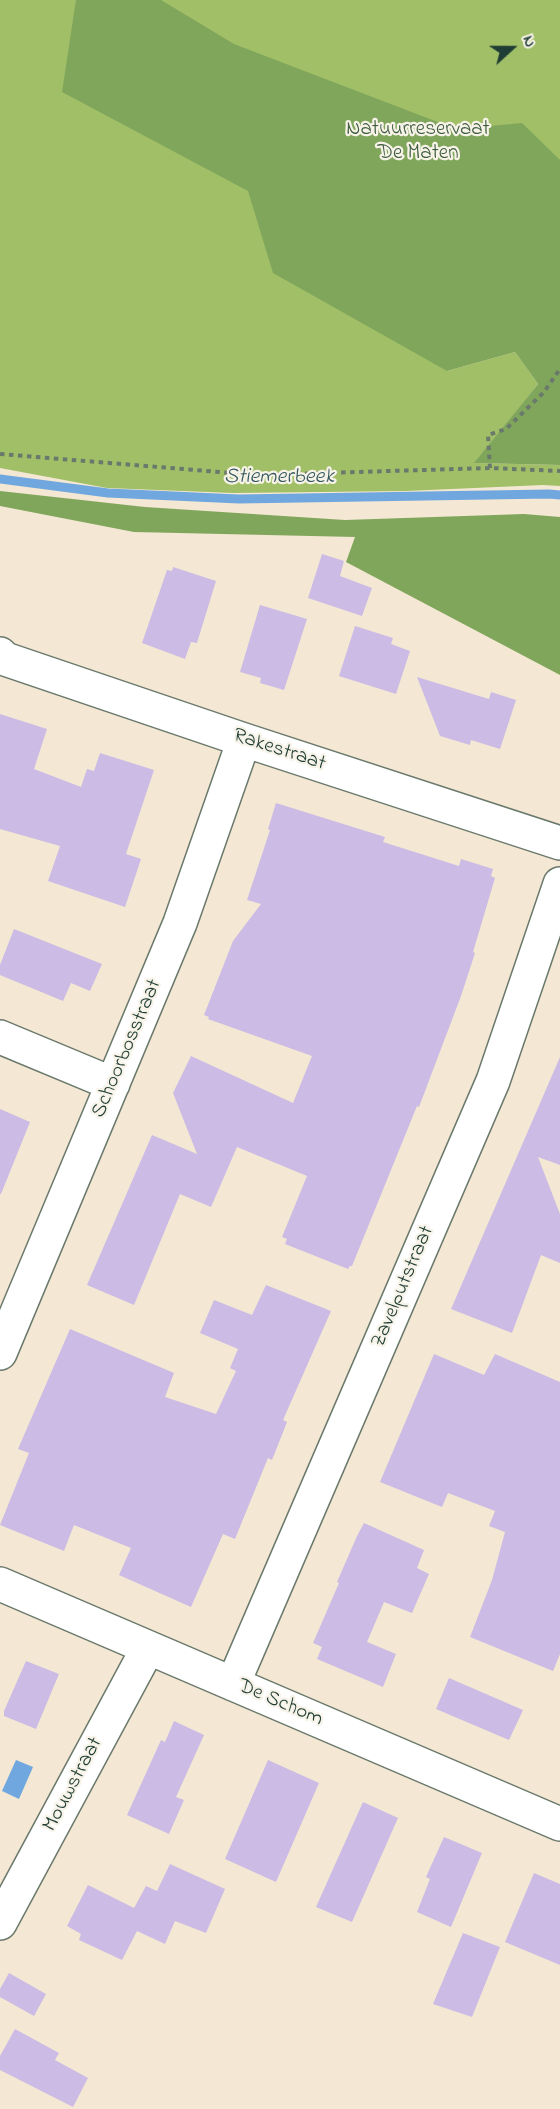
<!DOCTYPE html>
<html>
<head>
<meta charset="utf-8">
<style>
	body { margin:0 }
	#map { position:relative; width:560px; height:2109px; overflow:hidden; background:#f4e8d4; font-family:"Indie Flower",sans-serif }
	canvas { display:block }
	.north { position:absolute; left:482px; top:18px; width:60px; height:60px; -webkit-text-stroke:4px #f7f3e8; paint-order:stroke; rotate:69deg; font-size:16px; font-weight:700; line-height:24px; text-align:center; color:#1f3d34 }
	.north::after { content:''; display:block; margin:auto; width:21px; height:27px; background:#1f3d34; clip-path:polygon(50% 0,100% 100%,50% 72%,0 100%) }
</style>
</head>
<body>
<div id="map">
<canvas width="560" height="2109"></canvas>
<div class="north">N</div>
</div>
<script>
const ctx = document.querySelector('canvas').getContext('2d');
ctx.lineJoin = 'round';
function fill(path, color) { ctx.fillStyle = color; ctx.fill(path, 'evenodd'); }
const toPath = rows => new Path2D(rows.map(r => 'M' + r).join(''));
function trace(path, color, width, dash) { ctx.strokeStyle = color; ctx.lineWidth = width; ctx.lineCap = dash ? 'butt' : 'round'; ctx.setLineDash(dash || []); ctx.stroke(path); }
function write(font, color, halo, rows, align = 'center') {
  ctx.font = font + ' "Indie Flower",sans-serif'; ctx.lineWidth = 4.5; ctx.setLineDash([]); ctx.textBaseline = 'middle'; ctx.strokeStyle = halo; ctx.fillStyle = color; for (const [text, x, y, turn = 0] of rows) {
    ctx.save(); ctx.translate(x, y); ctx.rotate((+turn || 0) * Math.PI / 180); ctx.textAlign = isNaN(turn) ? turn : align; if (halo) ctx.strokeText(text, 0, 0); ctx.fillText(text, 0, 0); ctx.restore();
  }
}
fill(toPath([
	[0,0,560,0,560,267,447,371,515,352,538,384,475,463,560,465,560,486,543,485,406,491,233,493,107,488,0,468]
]), '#a1bf67');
fill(toPath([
	[76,0,161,0,234,44,456,129,522,123,560,160,560,465,474,463,538,384,515,352,447,371,273,273,248,191,62,92],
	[0,491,145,507,345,520,524,514,560,517,560,675,346,562,355,537,134,532,0,506]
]), '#80a65c');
fill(toPath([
	[16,1760,33,1767,19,1799,2,1791]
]), '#71a7df');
trace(toPath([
	[0,479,108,493,239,499,549,494,560,495]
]), '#71a7df', 9);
fill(toPath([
	[322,554,344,561,340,576,372,588,362,616,308,598],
	[173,567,216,581,197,643,191,642,185,659,142,643,167,570,172,571],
	[260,605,307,619,284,690,260,683,261,678,240,672],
	[355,626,393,638,391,644,410,651,396,694,339,676],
	[417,677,489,699,491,692,516,700,500,749,471,740,470,745,440,736],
	[0,714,47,729,34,769,81,787,87,769,94,771,100,753,154,770,126,854,141,859,125,907,48,881,60,846,0,829],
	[276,803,385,837,383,842,459,866,461,859,493,869,491,876,495,878,473,952,475,953,461,996,419,1107,417,1106,352,1266,350,1266,348,1269,285,1244,287,1239,282,1237,307,1176,237,1147,211,1207,180,1194,134,1305,87,1285,152,1135,197,1154,173,1093,191,1056,293,1103,312,1056,208,1019,209,1017,204,1015,233,941,261,904,247,900,270,830,268,829],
	[14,929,102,964,90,991,71,983,63,1001,0,975,0,965],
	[560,1057,560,1165,538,1157,560,1214,560,1263,541,1255,512,1333,451,1309],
	[0,1109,30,1122,1,1194,0,1194],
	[266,1285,331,1311,283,1420,287,1422,272,1460,268,1458,235,1539,223,1534,191,1607,119,1575,131,1548,74,1525,64,1551,0,1525,29,1453,18,1449,70,1329,174,1373,165,1397,216,1414,236,1371,230,1368,238,1349,200,1333,214,1300,252,1315],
	[434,1354,484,1375,495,1354,560,1382,560,1654,553,1671,470,1637,492,1580,505,1532,489,1526,495,1511,448,1493,442,1507,380,1482],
	[364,1523,424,1550,417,1568,429,1574,412,1613,384,1602,367,1642,396,1654,383,1687,317,1659,322,1647,313,1643,339,1583,337,1582,357,1536],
	[26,1661,59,1674,36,1729,4,1716,4,1711],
	[449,1678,523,1710,509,1740,436,1709],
	[174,1721,204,1735,176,1797,184,1800,169,1834,127,1815,161,1740,165,1742],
	[268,1760,319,1783,276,1882,225,1859],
	[363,1802,398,1818,352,1922,316,1907],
	[444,1837,482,1853,451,1927,417,1912,430,1879,426,1877],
	[170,1864,225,1889,206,1933,175,1921,165,1944,137,1931,122,1960,79,1940,81,1934,67,1926,88,1885,134,1908,146,1886,157,1891],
	[534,1873,560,1884,560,1965,505,1942],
	[463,1933,500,1947,472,2017,433,2004],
	[9,1973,46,1994,34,2016,0,1997,0,1989],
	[15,2029,59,2053,55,2060,88,2078,73,2107,0,2070,0,2056]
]), '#cbbbe5');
const minor = toPath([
	[0,654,5,659,244,740,560,843],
	[0,1037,113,1084],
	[0,1353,180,923,244,740],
	[0,1584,560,1824],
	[233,1684,493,1081,560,884],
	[0,1923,148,1648]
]);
trace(minor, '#6a796c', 36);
trace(toPath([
	[0,454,256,475,490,468,560,471],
	[490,468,488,435,506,429,544,392,560,369]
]), '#6a796c', 4, [4.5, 4.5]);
trace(minor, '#fff', 33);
write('21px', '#405e41', '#f7f3e8', [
	["Natuurreservaat",418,131],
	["De Maten",418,155]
]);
write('21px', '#1f3d34', '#f7f3e8', [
	["Rakestraat",279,751,18],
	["Schoorbosstraat",128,1049,-67],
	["Zavelputstraat",404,1287,-67],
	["De Schom",280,1704,23],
	["Mouwstraat",74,1785,-62]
]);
write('italic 22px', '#34585f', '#f7f3e8', [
	["Stiemerbeek",279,478]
]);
</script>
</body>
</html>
